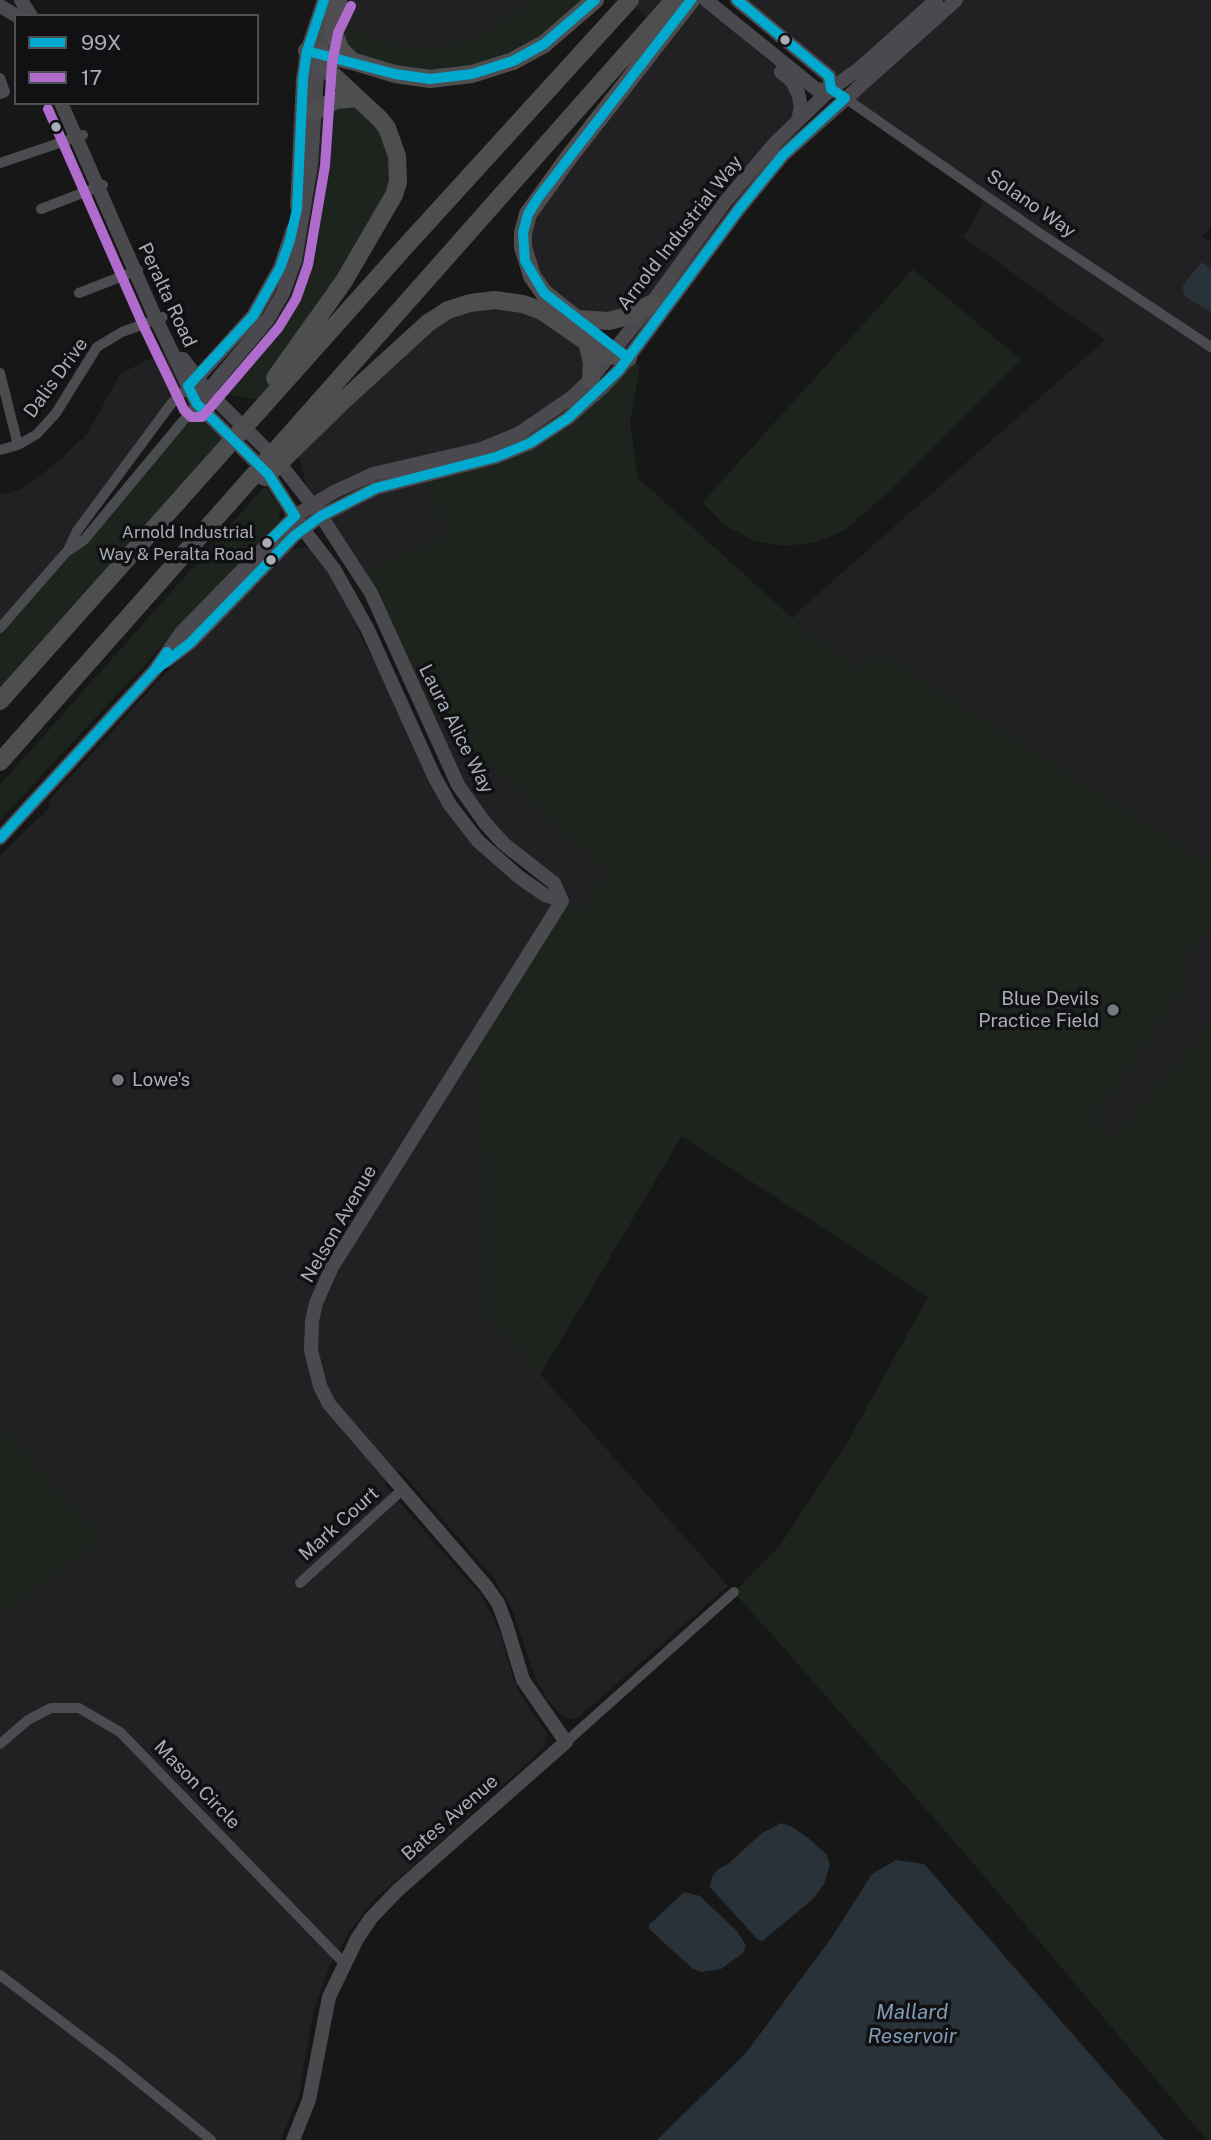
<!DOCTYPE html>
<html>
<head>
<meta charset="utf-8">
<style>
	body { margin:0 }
	#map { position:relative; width:1211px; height:2140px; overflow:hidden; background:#171717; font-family:"Public Sans",sans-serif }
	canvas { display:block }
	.legend { position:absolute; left:14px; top:14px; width:245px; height:91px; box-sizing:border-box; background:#111113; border:2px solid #4d4f55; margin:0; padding:9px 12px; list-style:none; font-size:21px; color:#a8adb8 }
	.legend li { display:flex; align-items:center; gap:14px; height:35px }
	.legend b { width:35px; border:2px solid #4d4f55 }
</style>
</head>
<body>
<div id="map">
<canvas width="1211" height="2140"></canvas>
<ul class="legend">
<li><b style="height:9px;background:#00a9ce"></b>99X</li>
<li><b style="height:9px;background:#b06ccc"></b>17</li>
</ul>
</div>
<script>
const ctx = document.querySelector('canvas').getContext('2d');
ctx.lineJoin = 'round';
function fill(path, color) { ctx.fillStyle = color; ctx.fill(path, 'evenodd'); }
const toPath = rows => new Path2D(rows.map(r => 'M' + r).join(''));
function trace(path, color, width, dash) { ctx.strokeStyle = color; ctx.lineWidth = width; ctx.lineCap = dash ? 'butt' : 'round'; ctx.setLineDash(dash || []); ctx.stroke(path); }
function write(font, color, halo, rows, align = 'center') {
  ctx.font = font + ' "Public Sans",sans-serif'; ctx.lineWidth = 7; ctx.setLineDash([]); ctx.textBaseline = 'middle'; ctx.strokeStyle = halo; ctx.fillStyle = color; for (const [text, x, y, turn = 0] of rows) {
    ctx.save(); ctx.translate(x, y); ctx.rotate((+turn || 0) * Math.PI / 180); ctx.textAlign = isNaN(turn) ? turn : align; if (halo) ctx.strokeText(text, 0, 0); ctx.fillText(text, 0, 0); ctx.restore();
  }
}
fill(toPath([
	[338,0,529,0,516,13,469,40,419,48,385,41,333,17],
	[630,0,706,0,737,27,742,38,792,81,801,107,651,304,591,321,536,282,528,214,662,36],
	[738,0,936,0,831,89,829,76],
	[956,0,1211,0,1211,227,1202,236,1211,242,1211,865,875,650,861,671,811,635,792,617,1105,340,963,237,980,209,983,195,845,98],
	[523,304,587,343,591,379,518,434,408,465,312,504,296,446,448,310],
	[171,348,188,386,0,628,0,495,22,489,59,461,88,433,120,374],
	[424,476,448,536,357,573,321,516],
	[307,547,312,550,325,566,355,615,357,629,371,657,387,668,434,776,478,841,561,900,485,823,428,722,440,718,607,872,581,913,562,901,481,1074,489,1317,728,1586,581,1715,573,1719,564,1718,547,1699,536,1680,512,1609,494,1578,399,1470,384,1484,483,1598,500,1632,512,1675,520,1693,547,1734,544,1748,371,1903,348,1934,329,1967,313,2013,299,2095,281,2140,0,2140,0,1615,101,1541,0,1425,0,856,50,807,48,802,52,797,157,682,289,550],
	[1211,920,1211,1023,1112,1140,1101,1135,1099,1120,1095,1115,1189,981,1184,967]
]), '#212123');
fill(toPath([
	[529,0,595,0,544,44,451,78,352,61,333,17,385,41,419,48,469,40,516,13],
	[356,98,380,119,398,170,268,401,207,391,283,293,315,111],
	[913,269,1021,360,890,491,845,530,817,542,786,546,755,541,728,527,702,503],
	[628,358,640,365,630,422,638,478,811,635,861,671,875,650,1211,865,1211,920,1184,967,1192,972,1189,981,1095,1115,1099,1120,1101,1135,1112,1140,1211,1023,1211,2140,1207,2140,962,1850,734,1592,781,1544,846,1445,928,1297,682,1136,540,1375,489,1318,481,1074,466,1053,562,901,581,913,607,872,440,718,428,722,357,573,448,536,424,476,530,443],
	[197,404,231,438,0,705,0,628,84,540],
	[265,486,281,509,278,522,0,820,0,785],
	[0,1425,102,1541,0,1615]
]), '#1d241e');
fill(toPath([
	[1202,262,1211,269,1211,312,1186,297,1183,291,1183,285],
	[781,1823,792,1827,808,1838,826,1854,830,1864,824,1884,812,1900,762,1941,758,1940,710,1887,712,1877,718,1869,728,1864,762,1833],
	[896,1860,924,1864,1165,2140,657,2140,746,2053,832,1937,872,1874],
	[684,1892,700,1896,736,1930,746,1945,743,1953,721,1969,701,1972,693,1969,649,1929,649,1925]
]), '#2a3239');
trace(toPath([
	[0,78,5,92,0,94],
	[845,98,1038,232,1211,347],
	[0,163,83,135],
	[41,209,103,185],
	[79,293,138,270],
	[0,373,18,445],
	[0,450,18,445,37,434,56,413,97,347,122,332,163,317],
	[69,550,84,540,197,404],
	[0,628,68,550,77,531,171,404,191,384],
	[300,1583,402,1490],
	[566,1742,734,1592],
	[0,1744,28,1720,51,1708,79,1708,120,1732,344,1963],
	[0,1975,112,2060,211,2140]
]), '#4b4c50', 10);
trace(toPath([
	[21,0,31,16],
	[706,0,816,89,835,91],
	[737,0,829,76,831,89],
	[0,6,17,16],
	[781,72,792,81,798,93,801,107,798,120],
	[61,103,156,319,197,404,268,474,303,529,334,569,367,628,434,776,450,805,478,841,519,877,545,895,562,901],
	[297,206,303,79,307,51,324,0],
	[183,359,207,391,277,460,321,516,371,593,458,785,485,823,504,844,554,883,562,901],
	[196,379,253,316,280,268,293,229],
	[202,398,268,319,283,293,295,260,311,164,318,62,325,29,332,11],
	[166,661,190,643,294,536,321,516,376,488,496,457,530,443,568,418,603,387,619,370,739,209,783,155,956,0],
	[0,838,154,671,181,633,295,516,334,492,373,474,481,449,518,434,571,398,591,379,651,304,726,201,775,143,831,89,859,69,936,0],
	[293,2140,309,2100,329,1997,357,1939,371,1918,398,1890,566,1742,523,1680,506,1624,498,1603,486,1586,329,1404,320,1386,311,1350,312,1321,316,1303,332,1267,562,901]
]), '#4a4a4e', 14);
trace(toPath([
	[338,1,333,17,334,33,340,49,352,61],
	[307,51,352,61,395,74,430,79,472,74,513,61,544,44,595,0],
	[315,111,336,100,356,98],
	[577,319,609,321,628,316,651,304],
	[583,324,544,293,532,276,523,247,523,233,528,214,569,157,691,0],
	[587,342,592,363,591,379],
	[275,378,344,281,394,195,398,182,397,156,387,128,380,119,307,51],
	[265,477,345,399,428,323,448,310,470,303,495,300,523,304,542,311,587,342,610,355,628,358],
	[0,701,404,248,630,0],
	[0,762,674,0]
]), '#4e4e51', 18);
trace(toPath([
	[307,51,395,74,430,79,472,74,513,61,544,44,595,0],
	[628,358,544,293,525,261,523,233,528,214,538,198,691,0],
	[266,544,295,516,268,474,197,404,188,386,253,316,280,268,290,240,297,209,303,79,307,51,324,0],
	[154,671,190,643,294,536,321,516,376,488,496,457,530,443,568,418,619,370,739,209,783,155,845,98,831,89,829,76,737,0],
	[0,838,154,671,167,652]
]), '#00a9ce', 10);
trace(toPath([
	[48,109,143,325,184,410,191,417,202,417,279,327,296,299,308,265,325,166,332,64,338,33,351,6]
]), '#b06ccc', 10);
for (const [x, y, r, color] of [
	[785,40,6,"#a8adb8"],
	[56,127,6,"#a8adb8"],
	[267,543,6,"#a8adb8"],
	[271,560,6,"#a8adb8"],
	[1113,1010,7,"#757880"],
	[118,1080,7,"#757880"]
]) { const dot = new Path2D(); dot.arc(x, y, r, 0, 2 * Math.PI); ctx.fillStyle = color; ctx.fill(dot); trace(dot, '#111113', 2.5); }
write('17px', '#a8adb8', '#111113', [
	["Arnold Industrial",254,533],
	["Way & Peralta Road",254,555]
], 'right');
write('19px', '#a8adb8', '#111113', [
	["Solano Way",1031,204,35],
	["Arnold Industrial Way",680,233,-52],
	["Peralta Road",167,295,65],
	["Dalis Drive",56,378,-54],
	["Laura Alice Way",456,729,63],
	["Nelson Avenue",339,1224,-60],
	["Mark Court",339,1524,-42],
	["Mason Circle",197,1785,46],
	["Bates Avenue",450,1818,-41]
]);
write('19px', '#a8adb8', '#111113', [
	["Blue Devils",1099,999],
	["Practice Field",1099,1021],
	["Lowe's",132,1080,"left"]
], 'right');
write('italic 21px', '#7f9bb3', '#111113', [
	["Mallard",912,2013],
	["Reservoir",912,2037]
]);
</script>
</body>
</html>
